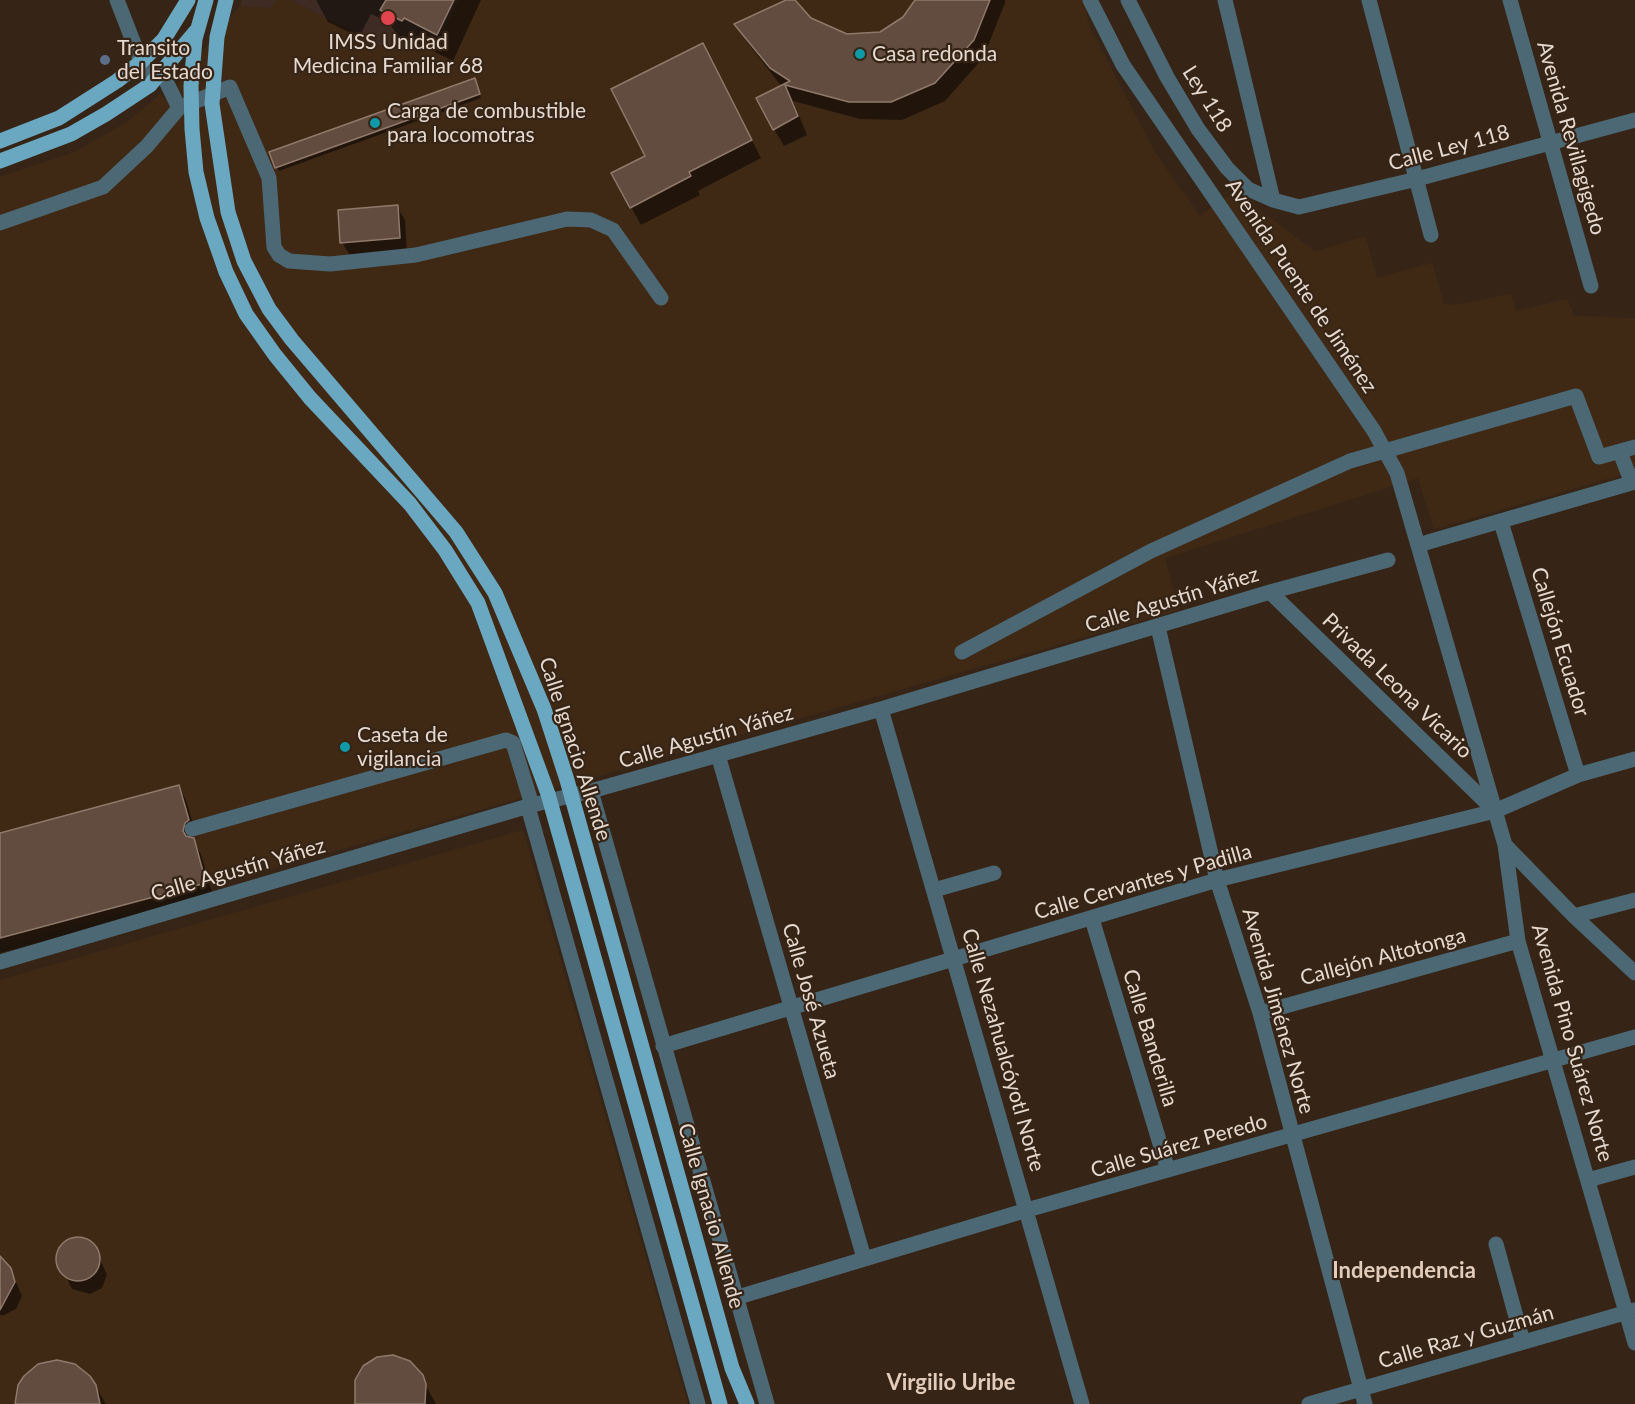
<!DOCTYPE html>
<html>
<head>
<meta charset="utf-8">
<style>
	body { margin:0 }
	canvas { display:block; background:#362516 }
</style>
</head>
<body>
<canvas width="1635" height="1404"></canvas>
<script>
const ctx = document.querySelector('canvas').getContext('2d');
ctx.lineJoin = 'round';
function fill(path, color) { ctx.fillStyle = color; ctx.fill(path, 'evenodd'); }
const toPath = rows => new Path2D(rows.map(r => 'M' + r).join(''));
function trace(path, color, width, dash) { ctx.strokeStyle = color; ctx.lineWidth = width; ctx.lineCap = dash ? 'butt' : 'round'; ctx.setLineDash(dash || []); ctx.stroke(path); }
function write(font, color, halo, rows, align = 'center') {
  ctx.font = font + ' Lato,sans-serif'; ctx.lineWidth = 4.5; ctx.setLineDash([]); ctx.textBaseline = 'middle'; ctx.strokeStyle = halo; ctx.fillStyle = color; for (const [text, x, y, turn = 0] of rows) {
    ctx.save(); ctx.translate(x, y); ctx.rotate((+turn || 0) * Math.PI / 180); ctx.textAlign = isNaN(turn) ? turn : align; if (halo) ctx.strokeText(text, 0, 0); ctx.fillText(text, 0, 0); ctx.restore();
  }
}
fill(toPath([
	[276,0,291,0,393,52,441,36,459,0,1084,0,1089,26,1156,154,1200,216,1235,191,1315,252,1365,236,1377,278,1432,263,1444,304,1456,305,1511,294,1516,311,1567,299,1574,316,1635,318,1635,471,1434,529,1418,478,1165,558,1179,610,0,947,0,177,75,152,129,121,160,94,166,100,177,89,180,78,240,6,270,8],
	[523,830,688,1404,0,1404,0,980]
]), '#3f2915');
fill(toPath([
	[242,0,276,0,270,8,240,6],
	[291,0,459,0,441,36,393,52]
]), '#3e2c24');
fill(toPath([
	[316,0,481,0,453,61,419,44,418,47,398,37,389,22,371,14,359,37,328,22],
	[789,0,793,0,810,19,847,36,880,33,904,18,916,0,1005,0,1005,3,983,58,945,101,902,120,860,119,793,101,807,135,784,146,774,129,782,87,747,42,737,25],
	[703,45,761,158,698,191,700,195,641,225,631,207,647,156],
	[476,84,481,98,279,171,277,167],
	[397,207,405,220,407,251,350,256,342,242],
	[179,787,186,800,196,834,191,839,201,854,213,896,0,953,0,835],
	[78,1238,95,1248,107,1275,102,1288,90,1294,72,1289,57,1258,65,1242],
	[0,1262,13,1275,22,1296,16,1309,4,1315,0,1315],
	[416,1368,436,1404,358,1404,355,1396,356,1380],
	[95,1385,106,1404,16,1404]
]), '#0007');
const building = toPath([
	[386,0,454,0,437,35,404,18,402,21,380,10,386,0],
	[786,0,795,0,811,18,847,34,880,32,903,17,915,0,990,0,974,40,935,83,891,102,849,102,785,85,798,116,773,130,756,98,790,81,770,68,734,24,786,0],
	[703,43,752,140,689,172,691,176,630,208,611,173,645,156,611,89,703,43],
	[475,78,480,94,275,168,269,152,475,78],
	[398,205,400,238,340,243,338,210,398,205],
	[179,785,189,820,185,823,183,831,186,836,194,838,206,883,0,938,0,833,179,785],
	'56 1259a22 22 0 1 1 44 0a22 22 0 1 1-44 0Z',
	[0,1256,11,1268,15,1282,0,1310,0,1256],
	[393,1355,410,1361,423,1375,426,1384,425,1404,355,1404,355,1380,363,1366,377,1357,393,1355],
	[57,1360,75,1364,90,1376,96,1385,100,1404,15,1404,18,1385,24,1376,38,1364,57,1360]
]);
fill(building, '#614c3f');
trace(building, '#90796a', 1.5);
trace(toPath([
	[117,0,150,85],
	[1090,0,1123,65,1374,431,1397,473,1505,845,1518,941,1635,1343],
	[1128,0,1167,77,1198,129,1227,168,1248,189,1273,200,1299,207,1417,179,1635,120],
	[1225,0,1273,200],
	[1369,0,1431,235],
	[1510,0,1591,286],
	[179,108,230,87,269,178,274,247,279,255,289,261,330,264,416,255,567,219,591,220,613,230,661,298],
	[0,223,103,187,147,146,179,108,162,73],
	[1620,452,1628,473,1635,479],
	[1501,522,1578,775],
	[1418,545,1635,482],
	[1270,592,1493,809],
	[1158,627,1217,880,1260,1013,1365,1404],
	[962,652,1151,551,1350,461,1576,396,1599,457,1635,447],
	[881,709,1082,1404],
	[718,755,864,1258],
	[591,791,767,1404],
	[528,807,698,1404],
	[192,829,506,740,513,743,532,805],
	[1505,845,1574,916,1635,973],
	[934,890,994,873],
	[1574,916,1635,900],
	[1092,919,1168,1170],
	[0,962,532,805,591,791,881,709,1270,592,1388,560],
	[1260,1013,1518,941],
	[663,1046,1217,880,1495,811,1578,775,1635,759],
	[1588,1180,1635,1167],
	[1496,1244,1523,1342],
	[735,1298,1027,1210,1635,1037],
	[1309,1404,1635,1310]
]), '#4c6875', 15);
trace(toPath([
	[206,0,195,39,191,86,192,129,196,172,207,218,226,272,246,314,275,355,310,398,410,504,445,550,478,603,548,794,720,1404],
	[226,0,217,37,212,104,228,212,244,261,269,309,292,340,456,532,495,593,544,709,567,780,732,1368,747,1404],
	[0,141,59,118,117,81,141,62,164,39,188,0],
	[0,161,71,134,106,114,150,85,196,31]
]), '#6aa7c1', 15);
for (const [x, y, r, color] of [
	[388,18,8,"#e0444e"],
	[860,54,6,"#0f9aa8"],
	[105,60,6,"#5c6f8a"],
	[375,123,6,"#0f9aa8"],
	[345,747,6,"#0f9aa8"]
]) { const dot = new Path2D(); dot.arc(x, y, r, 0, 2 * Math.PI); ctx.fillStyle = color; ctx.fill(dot); trace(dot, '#362516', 2); }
write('21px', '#e5d9d0', '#362516', [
	["IMSS Unidad",388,42,"center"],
	["Medicina Familiar 68",388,66,"center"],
	["Transito",117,48],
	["del Estado",117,72],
	["Casa redonda",872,54],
	["Carga de combustible",387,111],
	["para locomotras",387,135],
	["Caseta de",357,735],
	["vigilancia",357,759]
], 'left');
write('21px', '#e5d9d0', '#362516', [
	["Ley 118",1207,99,58],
	["Avenida Revillagigedo",1571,138,74],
	["Calle Ley 118",1449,148,-15],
	["Avenida Puente de Jiménez",1301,286,56],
	["Calle Agustín Yáñez",1172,600,-17],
	["Callejón Ecuador",1560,642,73],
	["Privada Leona Vicario",1397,686,44],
	["Calle Agustín Yáñez",706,737,-16],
	["Calle Ignacio Allende",575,749,72],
	["Calle Agustín Yáñez",238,870,-16],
	["Calle Cervantes y Padilla",1143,882,-16],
	["Callejón Altotonga",1383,957,-15],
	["Calle José Azueta",811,1001,74],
	["Avenida Jiménez Norte",1278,1011,74],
	["Calle Banderilla",1150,1038,73],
	["Avenida Pino Suárez Norte",1572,1043,74],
	["Calle Nezahualcóyotl Norte",1003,1050,74],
	["Calle Suárez Peredo",1179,1146,-16],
	["Calle Ignacio Allende",711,1216,74],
	["Calle Raz y Guzmán",1466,1337,-16]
]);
write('bold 22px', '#e3ccba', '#362516', [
	["Independencia",1404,1271],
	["Virgilio Uribe",951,1383]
]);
</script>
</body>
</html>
